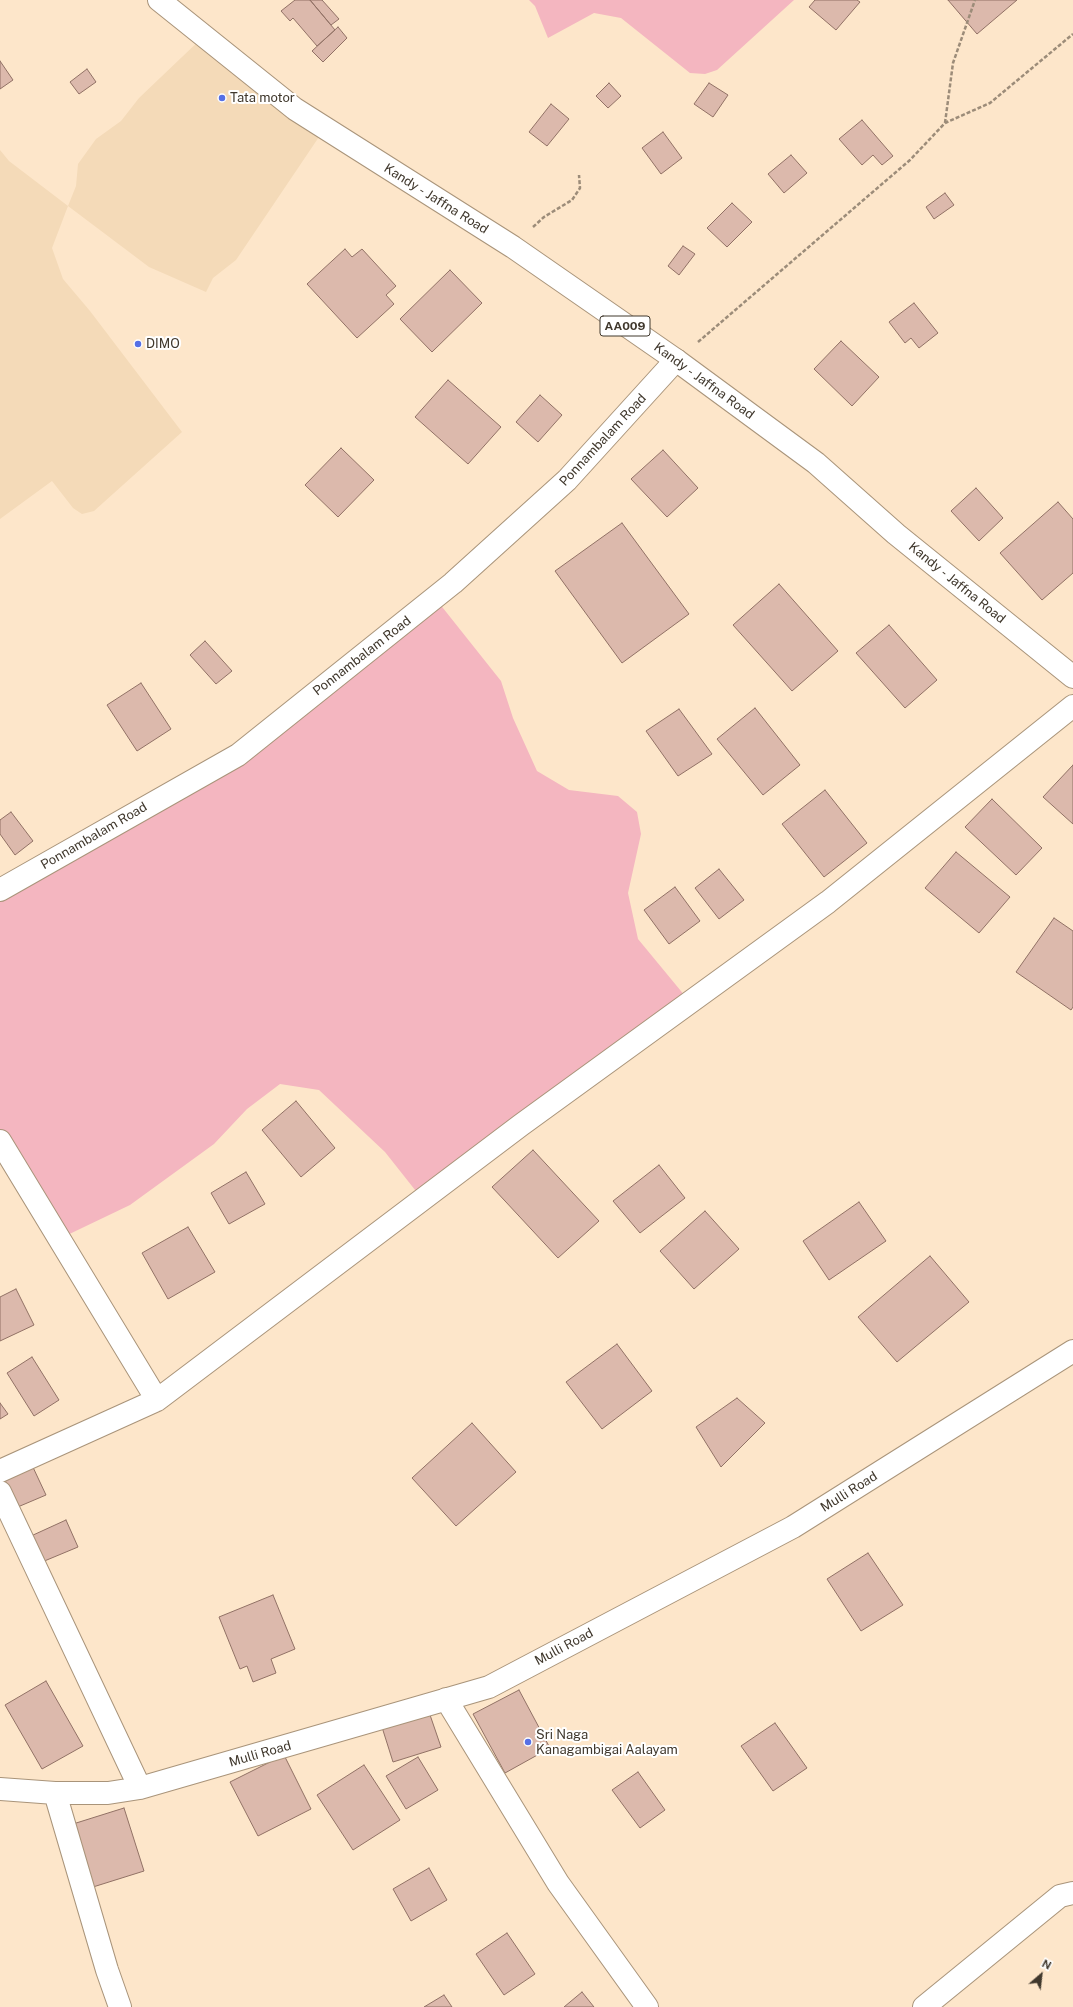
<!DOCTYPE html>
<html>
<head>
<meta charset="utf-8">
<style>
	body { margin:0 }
	#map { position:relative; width:1073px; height:2007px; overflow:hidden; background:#fde6ca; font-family:"Public Sans",sans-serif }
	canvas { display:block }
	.north { position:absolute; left:1021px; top:1955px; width:40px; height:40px; -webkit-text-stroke:3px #fff; paint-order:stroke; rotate:28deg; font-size:11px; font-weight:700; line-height:16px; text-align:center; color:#40382d }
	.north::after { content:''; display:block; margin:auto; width:14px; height:18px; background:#40382d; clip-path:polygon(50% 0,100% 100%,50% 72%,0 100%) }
</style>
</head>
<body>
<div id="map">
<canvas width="1073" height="2007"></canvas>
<div class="north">N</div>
</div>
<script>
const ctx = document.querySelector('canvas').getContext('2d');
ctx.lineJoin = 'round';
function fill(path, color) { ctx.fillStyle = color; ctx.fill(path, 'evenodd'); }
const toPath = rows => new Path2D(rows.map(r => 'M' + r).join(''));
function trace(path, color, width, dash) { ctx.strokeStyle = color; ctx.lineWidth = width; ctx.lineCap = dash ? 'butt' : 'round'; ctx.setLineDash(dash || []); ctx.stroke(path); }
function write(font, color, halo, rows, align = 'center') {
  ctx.font = font + ' "Public Sans",sans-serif'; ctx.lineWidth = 4; ctx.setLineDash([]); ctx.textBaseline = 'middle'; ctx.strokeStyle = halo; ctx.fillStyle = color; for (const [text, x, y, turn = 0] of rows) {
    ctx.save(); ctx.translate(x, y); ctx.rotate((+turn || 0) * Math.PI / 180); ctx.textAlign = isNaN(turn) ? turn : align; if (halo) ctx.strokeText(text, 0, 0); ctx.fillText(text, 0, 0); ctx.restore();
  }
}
fill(toPath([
	[204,36,325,128,236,260,213,278,206,292,149,267,68,206,52,248,63,279,90,311,182,432,94,511,82,514,73,508,52,481,0,519,0,150,9,161,68,206,76,186,78,164,96,139,121,121,139,98]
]), '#f4dab8');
fill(toPath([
	[529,0,794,0,717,70,705,74,690,73,621,18,594,13,548,38,535,6],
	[435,598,501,681,513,718,537,771,569,790,618,796,637,812,641,834,628,893,638,939,690,1002,423,1200,385,1152,319,1090,280,1084,247,1109,214,1144,130,1205,59,1239,0,1141,0,890,238,755]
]), '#f4b6c0');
const building = toPath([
	[295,0,310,0,335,30,317,46,293,18,290,21,281,11,295,0],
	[310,0,322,0,339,19,331,25,310,0],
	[815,0,857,0,860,2,836,30,809,7,815,0],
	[948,0,1017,0,977,34,948,0],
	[338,27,347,38,323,62,312,51,338,27],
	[0,61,13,80,0,89,0,61],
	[87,69,96,82,79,94,70,82,87,69],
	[609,83,621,96,608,108,596,96,609,83],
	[709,83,728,95,713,117,694,104,709,83],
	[551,104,569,119,547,146,529,132,551,104],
	[862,120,893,156,882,165,873,155,862,165,839,139,862,120],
	[663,132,682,158,661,174,642,148,663,132],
	[791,155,807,173,784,193,768,174,791,155],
	[945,193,954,205,934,219,926,207,945,193],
	[732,203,752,222,727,247,707,228,732,203],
	[683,246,695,254,679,275,668,266,683,246],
	[345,249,352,257,362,249,396,286,386,295,394,304,357,338,307,284,345,249],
	[450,270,482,303,432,352,400,319,450,270],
	[914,303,938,333,919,348,911,338,905,343,889,322,914,303],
	[841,341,879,377,852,406,814,369,841,341],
	[448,380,501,427,468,464,415,417,448,380],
	[540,395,562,415,538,442,516,422,540,395],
	[341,448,374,480,338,517,305,485,341,448],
	[663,450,698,488,667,517,631,479,663,450],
	[976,488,1003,518,979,541,951,511,976,488],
	[1058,502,1073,519,1073,573,1042,600,1000,553,1058,502],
	[622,523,689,614,622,663,555,571,622,523],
	[779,584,838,651,792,691,733,625,779,584],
	[889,625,937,680,905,708,856,653,889,625],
	[205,641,232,671,216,684,190,655,205,641],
	[141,683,171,729,137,751,107,705,141,683],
	[755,708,800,765,763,795,717,739,755,708],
	[679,709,712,754,678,776,646,731,679,709],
	[1073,765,1073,824,1043,797,1073,765],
	[825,790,867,843,824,877,782,824,825,790],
	[992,799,1042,848,1016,875,965,827,992,799],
	[11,812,33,841,15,855,0,834,0,820,11,812],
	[956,852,1010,897,979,933,925,888,956,852],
	[719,869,744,900,719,919,695,888,719,869],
	[675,887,700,921,669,944,644,910,675,887],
	[1054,918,1073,931,1073,1007,1071,1010,1016,972,1054,918],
	[296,1101,335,1148,301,1177,262,1130,296,1101],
	[533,1150,599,1221,558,1258,492,1187,533,1150],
	[659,1165,685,1198,640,1233,613,1201,659,1165],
	[246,1172,265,1204,229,1224,211,1193,246,1172],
	[859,1202,886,1241,829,1280,803,1241,859,1202],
	[705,1211,739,1249,694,1289,660,1251,705,1211],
	[188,1227,215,1272,168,1299,142,1253,188,1227],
	[930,1256,969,1302,897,1362,858,1317,930,1256],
	[16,1289,34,1325,0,1341,0,1297,16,1289],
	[617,1344,652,1391,602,1429,566,1382,617,1344],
	[32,1357,59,1400,34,1416,7,1373,32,1357],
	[737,1398,765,1423,721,1467,696,1427,737,1398],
	[0,1403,8,1414,0,1419,0,1403],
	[472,1423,516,1472,456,1526,412,1478,472,1423],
	[31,1463,46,1495,13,1509,0,1482,31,1463],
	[66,1520,78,1547,42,1562,31,1536,66,1520],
	[868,1553,903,1605,861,1631,827,1579,868,1553],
	[273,1595,295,1649,271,1659,276,1673,253,1682,247,1666,240,1669,219,1617,273,1595],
	[46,1681,83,1746,42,1769,5,1705,46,1681],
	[519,1690,550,1748,505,1773,473,1714,519,1690],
	[428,1709,441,1747,393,1762,381,1724,428,1709],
	[775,1723,807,1768,773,1791,741,1746,775,1723],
	[284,1755,311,1809,258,1836,230,1782,284,1755],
	[418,1757,438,1790,406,1809,386,1776,418,1757],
	[364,1765,400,1820,353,1850,317,1795,364,1765],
	[638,1772,665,1810,640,1828,612,1790,638,1772],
	[124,1808,144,1871,93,1887,73,1824,124,1808],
	[429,1868,447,1900,411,1921,393,1889,429,1868],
	[507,1933,535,1974,504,1995,476,1954,507,1933],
	[582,1992,594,2007,564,2007,582,1992],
	[444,1995,452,2007,424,2007,444,1995]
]);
fill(building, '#dcb9ac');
trace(building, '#917165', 1);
const minor = toPath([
	[0,890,238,755,453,583,567,480,676,360],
	[0,1141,157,1400,0,1471],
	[157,1400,521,1125,828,902,1073,706],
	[0,1492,140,1788],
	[446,1699,558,1883,647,2007],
	[0,1789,55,1793,108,1793,140,1788,489,1687,793,1527,1073,1351],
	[55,1793,107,1970,120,2007],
	[924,2007,1060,1896,1073,1893]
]);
const highway = toPath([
	[159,0,295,109,513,247,676,360,816,463,896,534,1073,677]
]);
trace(minor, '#a9947a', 24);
trace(highway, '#a9947a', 24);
trace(toPath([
	[945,123,953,63,975,0],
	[533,227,544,217,572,200,580,188,579,175],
	[698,342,910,160,945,123,990,103,1073,34]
]), '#9c8c79', 2.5, [4, 2]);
trace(minor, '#fff', 22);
trace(highway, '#fff', 22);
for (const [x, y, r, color] of [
	[222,98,4,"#5670e6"],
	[138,344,4,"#5670e6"],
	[528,1742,4,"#5670e6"]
]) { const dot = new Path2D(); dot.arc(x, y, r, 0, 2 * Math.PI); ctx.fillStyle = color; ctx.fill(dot); trace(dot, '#fff', 1.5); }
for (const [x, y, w] of [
	[625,326,50]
]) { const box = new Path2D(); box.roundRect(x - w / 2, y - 10, w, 20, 3); ctx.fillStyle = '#fff'; ctx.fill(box); trace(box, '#40382d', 1); }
write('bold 12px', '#40382d', null, [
	["AA009",625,326]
]);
write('13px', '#40382d', '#fff', [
	["Tata motor",230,98],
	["DIMO",146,344],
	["Sri Naga",536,1735],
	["Kanagambigai Aalayam",536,1750]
], 'left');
write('13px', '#40382d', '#fff', [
	["Kandy - Jaffna Road",436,199,32],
	["Kandy - Jaffna Road",704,381,36],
	["Ponnambalam Road",603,440,-47],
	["Kandy - Jaffna Road",957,583,39],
	["Ponnambalam Road",362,656,-38],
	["Ponnambalam Road",94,836,-30],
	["Mulli Road",849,1492,-32],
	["Mulli Road",564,1647,-28],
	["Mulli Road",260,1754,-16]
]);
</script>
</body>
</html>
